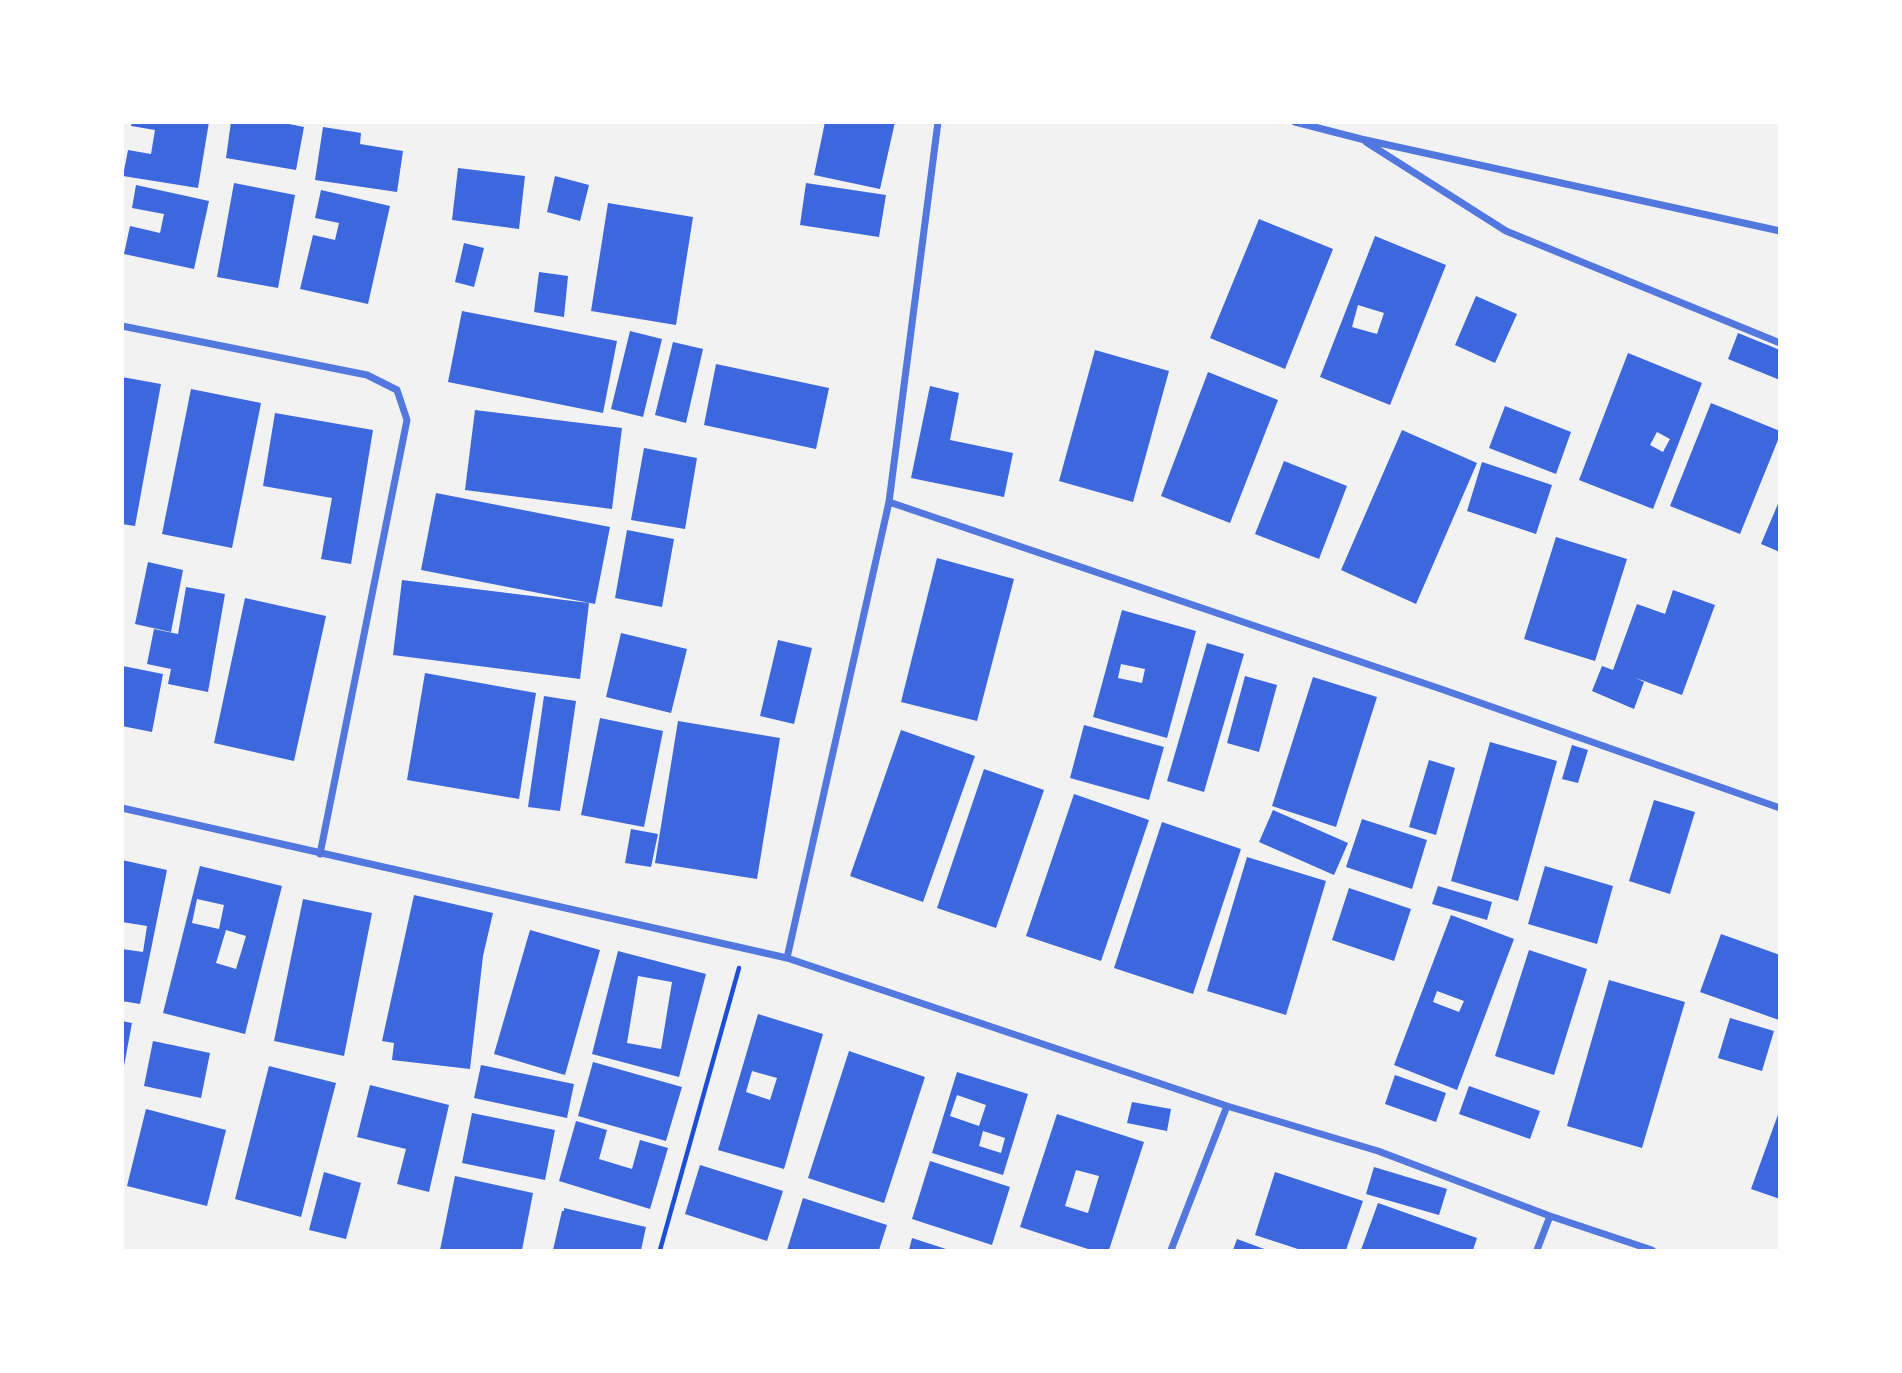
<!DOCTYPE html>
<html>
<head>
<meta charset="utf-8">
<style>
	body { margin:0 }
	#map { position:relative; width:1902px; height:1373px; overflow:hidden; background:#f2f2f2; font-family:Figtree,sans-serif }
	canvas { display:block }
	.frame { position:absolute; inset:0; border:124px solid #fff; pointer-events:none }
</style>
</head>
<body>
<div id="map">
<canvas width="1902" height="1373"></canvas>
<div class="frame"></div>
</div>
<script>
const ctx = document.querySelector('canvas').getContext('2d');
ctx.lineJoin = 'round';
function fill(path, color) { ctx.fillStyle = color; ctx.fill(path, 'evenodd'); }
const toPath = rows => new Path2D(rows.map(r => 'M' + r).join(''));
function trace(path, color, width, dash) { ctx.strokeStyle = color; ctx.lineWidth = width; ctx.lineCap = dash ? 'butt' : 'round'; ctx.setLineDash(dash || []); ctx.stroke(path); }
fill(toPath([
	[132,122,209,122,198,188,123,176,128,150,151,154,155,130,131,126],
	[231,122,279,122,304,127,296,170,226,158],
	[825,122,895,122,880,189,814,175],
	[323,127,361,133,360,144,403,151,397,192,315,180],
	[458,168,525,176,519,229,452,220],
	[555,176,589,185,580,221,547,212],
	[234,183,295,195,278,288,217,277],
	[806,183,886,195,879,237,800,225],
	[136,185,209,201,194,269,124,254,130,226,160,233,164,214,132,208],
	[321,190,390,206,368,304,300,289,313,235,335,240,339,223,315,218],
	[608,203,693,217,676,325,591,311],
	[1259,219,1333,249,1285,369,1210,338],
	[1375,236,1446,265,1390,405,1320,377],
	[1358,305,1384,313,1377,334,1352,327],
	[464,243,484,248,474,287,455,282],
	[539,272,568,276,564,317,534,312],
	[1476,296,1517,314,1495,363,1455,345],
	[462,311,617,341,603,413,448,382],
	[630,331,662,339,643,417,611,409],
	[1738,333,1780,350,1780,380,1728,359],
	[673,342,703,349,686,423,655,415],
	[1095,350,1169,371,1133,502,1059,481],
	[1628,353,1702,383,1653,509,1579,480],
	[1657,432,1670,439,1663,452,1650,445],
	[716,364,829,388,816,449,704,425],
	[1208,372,1278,400,1230,523,1161,496],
	[122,377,161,384,135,526,122,524],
	[930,386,959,393,950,440,1013,453,1004,497,911,478],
	[191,389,261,403,232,548,162,534],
	[1711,403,1780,431,1780,435,1740,534,1670,506],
	[1505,406,1571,432,1556,474,1489,448],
	[475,410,622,428,612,509,465,490],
	[275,413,373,430,351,564,321,559,332,498,263,486],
	[1402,430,1477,463,1416,604,1341,570],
	[644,448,697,458,685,529,631,520],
	[1284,461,1347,486,1319,559,1255,534],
	[1482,462,1552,485,1536,534,1467,511],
	[436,493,610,527,595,604,421,570],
	[1780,499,1780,552,1761,544],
	[627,530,674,539,662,607,615,598],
	[1556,537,1627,559,1595,661,1524,639],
	[937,558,1014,579,977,721,901,702],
	[148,562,183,570,171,632,135,624],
	[402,580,589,603,580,679,393,655],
	[186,587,225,594,208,692,168,684,171,669,147,664,154,629,178,634],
	[1673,590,1715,605,1682,695,1636,678,1644,682,1634,709,1592,691,1602,666,1613,670,1637,604,1665,614],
	[245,598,326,616,294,761,214,743],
	[1122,610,1196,631,1167,738,1093,717],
	[1121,664,1145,669,1142,683,1118,678],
	[621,633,687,649,671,713,606,697],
	[778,640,812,648,794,724,760,716],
	[1207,643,1244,654,1204,792,1167,781],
	[123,666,163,674,152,732,122,726],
	[425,673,536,693,519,799,407,780],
	[1245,676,1277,685,1259,752,1227,743],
	[1313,677,1377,697,1336,827,1272,806],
	[544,696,576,701,560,811,528,807],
	[600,718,663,731,644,827,581,815],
	[678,721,780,738,757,879,655,863],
	[1084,725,1164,747,1149,800,1070,778],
	[901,730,975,756,923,902,850,876],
	[1490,742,1557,761,1518,901,1451,881],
	[1572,745,1588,750,1578,783,1562,779],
	[1429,760,1455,768,1436,835,1409,827],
	[984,769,1044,790,996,928,937,908],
	[1074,794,1149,820,1101,961,1026,936],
	[1654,800,1695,812,1670,894,1629,881],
	[1273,810,1348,843,1334,875,1259,842],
	[1362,819,1427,840,1412,889,1346,867],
	[1162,822,1241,849,1193,994,1114,968],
	[631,829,658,834,651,867,625,863],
	[1247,857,1326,881,1286,1015,1207,991],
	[122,860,167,870,140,1004,122,1001,122,949,143,952,147,926,122,922],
	[200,866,282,886,245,1034,163,1013],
	[197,899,224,905,219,929,192,923],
	[226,930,246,936,236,969,216,963],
	[1545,866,1613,886,1597,944,1528,924],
	[1438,886,1492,902,1487,920,1432,904],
	[1349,888,1411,909,1394,961,1332,940],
	[414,895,493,913,483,956,470,1069,392,1060,394,1043,382,1041],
	[303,899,372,913,344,1056,274,1041],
	[1451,915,1514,939,1457,1090,1394,1065],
	[1437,991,1464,1001,1459,1012,1433,1002],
	[530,930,600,950,565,1075,494,1054],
	[1721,934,1780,955,1779,1020,1700,992],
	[1529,950,1587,969,1554,1075,1495,1056],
	[618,951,706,974,679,1077,592,1054],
	[638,976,672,982,661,1049,627,1043],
	[1609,980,1685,1002,1642,1148,1567,1126],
	[758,1014,823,1034,784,1169,718,1150],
	[752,1071,777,1078,770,1100,746,1092],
	[1730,1018,1774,1031,1762,1071,1718,1058],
	[122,1021,132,1023,124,1066,122,1065],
	[153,1041,210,1053,201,1098,144,1086],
	[849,1051,925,1077,884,1203,808,1178],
	[593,1062,682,1087,666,1141,578,1116],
	[481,1065,574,1084,567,1118,474,1098],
	[269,1066,336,1083,301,1217,235,1199],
	[957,1072,1028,1094,1003,1175,932,1153],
	[957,1095,986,1105,979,1126,950,1116],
	[983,1131,1005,1138,1001,1153,979,1146],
	[1395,1075,1446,1093,1436,1122,1385,1104],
	[370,1085,449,1105,429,1192,397,1184,406,1149,357,1137],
	[1469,1086,1540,1111,1530,1139,1459,1114],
	[1132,1102,1171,1109,1167,1131,1127,1123],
	[146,1109,226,1130,207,1206,127,1186],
	[1780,1109,1780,1199,1751,1189],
	[472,1113,555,1130,545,1180,462,1163],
	[1057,1114,1144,1142,1109,1250,1091,1250,1020,1227],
	[1076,1170,1099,1176,1088,1213,1065,1206],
	[576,1121,607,1130,599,1159,632,1169,640,1140,668,1148,650,1209,559,1181],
	[930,1161,1010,1187,992,1245,912,1219],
	[700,1165,783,1191,767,1241,685,1214],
	[1374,1167,1447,1189,1439,1215,1366,1194],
	[324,1172,361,1183,346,1239,309,1230],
	[1275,1172,1363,1201,1346,1250,1301,1250,1255,1235],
	[455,1176,533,1193,522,1250,440,1250],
	[803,1198,887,1225,879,1250,787,1250],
	[1378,1203,1477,1238,1473,1250,1361,1250],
	[564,1208,646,1227,641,1250,553,1250,562,1211,564,1211],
	[912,1238,949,1250,909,1250],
	[1237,1239,1267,1250,1233,1250]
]), '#3d67dc');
trace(toPath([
	[660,1250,739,968]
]), '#1d4ed8', 4.5);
trace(toPath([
	[1295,122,1361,139,1780,231],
	[1366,142,1506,231,1780,343],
	[122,326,367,375,397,390,407,420,320,854],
	[889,502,1441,689,1780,808],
	[122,808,787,958,1227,1106,1378,1151,1550,1216,1652,1250],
	[787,958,889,502,938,122],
	[1171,1250,1227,1106],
	[1537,1250,1550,1216]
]), '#5277de', 7);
</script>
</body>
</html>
